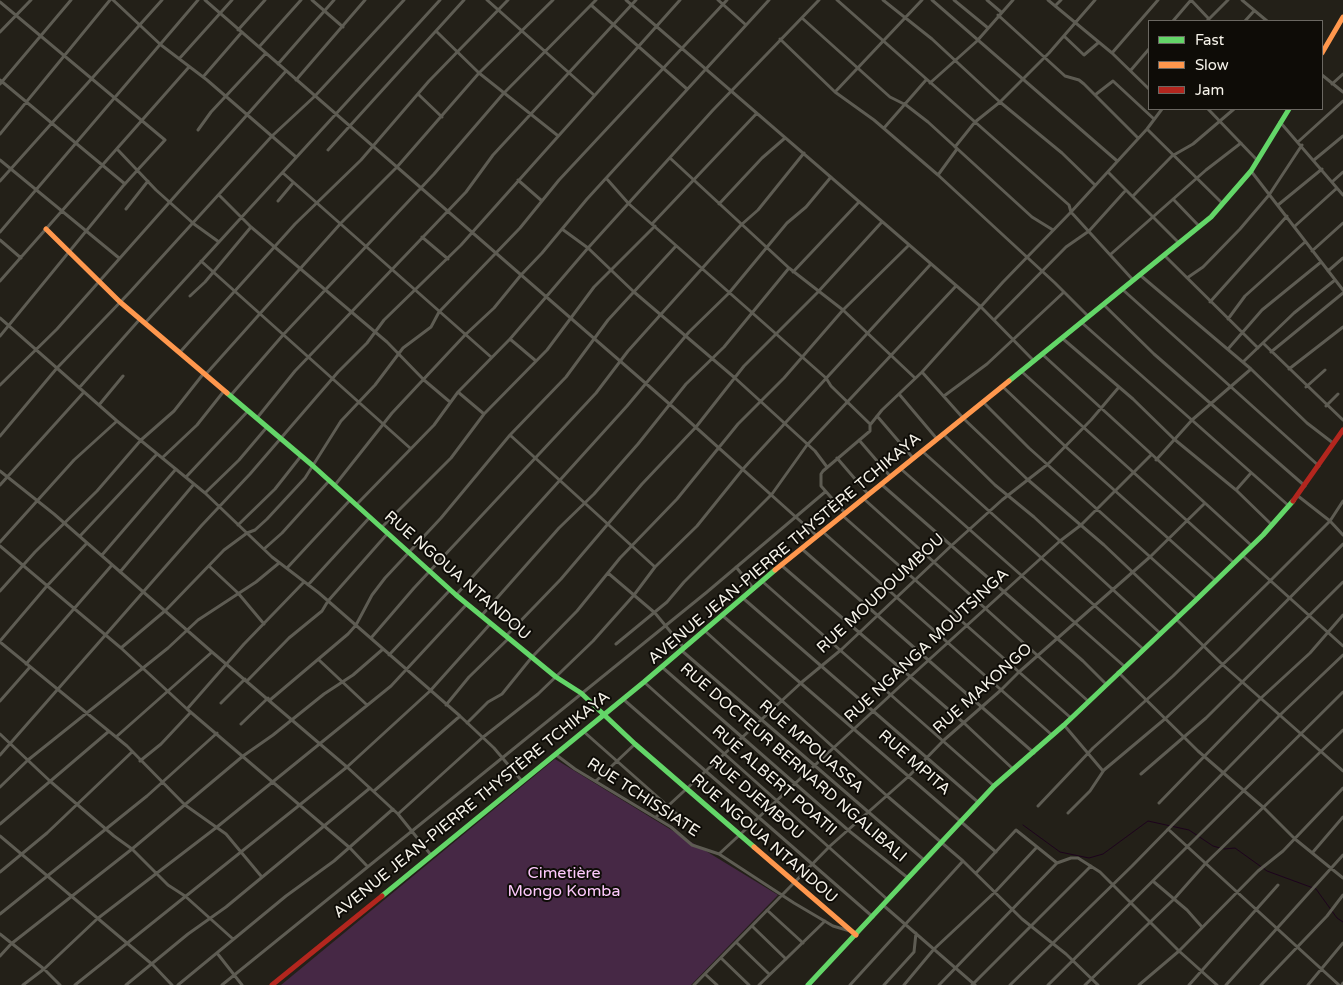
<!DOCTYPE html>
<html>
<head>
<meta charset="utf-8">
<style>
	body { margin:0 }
	#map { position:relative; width:1343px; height:985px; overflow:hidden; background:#232018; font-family:"Varela Round",sans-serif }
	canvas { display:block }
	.legend { position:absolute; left:1148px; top:20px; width:175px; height:90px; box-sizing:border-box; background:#0e0c07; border:1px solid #6b6862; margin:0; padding:6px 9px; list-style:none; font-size:15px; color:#f6f3ea }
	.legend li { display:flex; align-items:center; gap:10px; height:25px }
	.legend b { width:25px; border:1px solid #6b6862 }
</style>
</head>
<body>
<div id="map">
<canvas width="1343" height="985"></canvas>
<ul class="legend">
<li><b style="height:6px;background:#63d668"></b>Fast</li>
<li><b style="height:6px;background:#ff974d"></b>Slow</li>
<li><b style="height:6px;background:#b3261e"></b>Jam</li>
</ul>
</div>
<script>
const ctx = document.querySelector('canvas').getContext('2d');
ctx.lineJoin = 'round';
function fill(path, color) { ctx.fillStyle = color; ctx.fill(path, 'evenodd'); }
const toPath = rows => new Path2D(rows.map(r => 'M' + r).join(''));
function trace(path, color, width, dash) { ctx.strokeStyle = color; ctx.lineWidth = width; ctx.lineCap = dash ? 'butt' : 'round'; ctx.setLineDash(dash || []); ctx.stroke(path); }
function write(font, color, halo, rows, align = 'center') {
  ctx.font = font + ' "Varela Round",sans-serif'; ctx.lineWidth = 4; ctx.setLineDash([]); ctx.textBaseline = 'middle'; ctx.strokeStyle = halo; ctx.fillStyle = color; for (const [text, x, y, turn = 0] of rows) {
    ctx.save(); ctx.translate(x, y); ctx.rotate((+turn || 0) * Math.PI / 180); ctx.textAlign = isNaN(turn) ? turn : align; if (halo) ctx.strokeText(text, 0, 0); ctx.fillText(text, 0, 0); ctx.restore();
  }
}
fill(toPath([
	[555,759,778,895,691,985,281,985]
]), '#462845');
trace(toPath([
	[1023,825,1060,852,1089,858,1103,854,1148,821,1189,830,1213,846,1220,848],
	[1224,849,1235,848,1267,871,1316,889,1337,918,1343,922]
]), '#1d031d', 1);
trace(toPath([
	[113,0,161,45,207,80,296,157],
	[205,0,681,414,817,536],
	[312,0,343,27],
	[487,0,594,95],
	[626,0,981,307,1034,361],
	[718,0,746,25],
	[837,0,1069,205,1071,212,1133,280],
	[883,0,932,39,1000,102,1062,153,1095,185],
	[932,0,1116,160],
	[954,0,988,28],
	[987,0,1001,12],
	[1048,0,1112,53,1149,89],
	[1191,0,1209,19],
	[1242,0,1267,21],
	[0,2,165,140,123,186,0,336],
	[591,5,687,89],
	[1055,6,1061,0],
	[998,15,1065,76,1079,80,1084,84,1138,138],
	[802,18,890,97,906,105,928,122,1032,217,1053,230],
	[1173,21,1191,0],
	[1207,21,1228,0],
	[1245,21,1254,11],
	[238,30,265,0],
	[0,32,31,0],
	[437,32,479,73,557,135],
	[1064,36,1084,55,1098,43],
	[780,39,835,92,874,120,938,175,1055,283,1088,316],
	[259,47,301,0],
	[1112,53,1158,0],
	[179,59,232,0],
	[278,64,334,0],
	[1131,70,1149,49],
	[1322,75,1343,92],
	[203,77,242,32],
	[0,80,125,184],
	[296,80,365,0],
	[930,83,977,41,1013,0],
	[0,84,71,0],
	[1332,84,1343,74],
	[835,92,922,0],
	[418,94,442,117],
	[1095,95,1113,81,1154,119],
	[1208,109,1257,160],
	[1280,122,1343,195],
	[884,128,926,80],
	[1147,129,1223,204],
	[198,130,211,112,266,53],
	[0,134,110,0],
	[1299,141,1343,101],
	[955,147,975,122,1000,102,1049,53,1095,0],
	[117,149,156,190,194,224,219,242],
	[328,150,464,0],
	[670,158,789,268,843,310,915,378],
	[0,160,119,258],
	[1314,160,1343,136],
	[1251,171,1343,290],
	[1108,172,1179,243],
	[283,173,491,357],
	[938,175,957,149],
	[606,178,629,204,826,378,831,386,870,424],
	[518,180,542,201],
	[0,181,162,0],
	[1332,182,1343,172],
	[219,195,251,227,387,342,424,380,450,402],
	[1133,196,1172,156,1193,144,1234,109],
	[1173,199,1199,226],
	[278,201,293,183],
	[719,204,762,158,785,138],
	[1278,205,1322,169],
	[126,209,148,181],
	[652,224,757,113],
	[1295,226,1337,188],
	[562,229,588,248,634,292,735,378,815,451,827,467],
	[0,232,198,0],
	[422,237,448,259],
	[0,240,21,258],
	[1312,251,1343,223],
	[1111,254,1206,170,1241,143],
	[1164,255,1258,348],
	[201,261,410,448],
	[1328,271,1343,258],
	[793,272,859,202],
	[1140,275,1251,369,1307,423,1333,443],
	[1187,278,1203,267,1240,229,1269,195,1302,145],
	[0,281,189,67],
	[1122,289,1319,466],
	[190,296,205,282,251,227],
	[1210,302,1287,216],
	[1103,304,1154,354,1305,486],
	[0,318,117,421,205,493,272,557,319,593,460,716,494,748,521,780],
	[1228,319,1245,296,1305,242],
	[994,320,1066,247,1089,231,1126,190],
	[1081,322,1289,506],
	[145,323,440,0],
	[1062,338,1133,399,1174,439,1236,490,1272,525],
	[510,339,536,361],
	[1263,343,1343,420],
	[1228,349,1262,310,1321,262],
	[181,351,295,224,361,160,429,81,508,0],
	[1271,352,1343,293],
	[1042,354,1252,546],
	[1243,362,1294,313,1335,280],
	[1289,369,1343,327],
	[1021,371,1234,563],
	[922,372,963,418,1027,479,1104,545,1179,616],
	[206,374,341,223,397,167,479,73,553,0],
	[0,385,57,329,286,71],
	[1002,386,1066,447,1216,581],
	[1306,387,1325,370],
	[79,388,140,319],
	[458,392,484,414],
	[899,394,937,439],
	[231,395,283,335,434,174,503,94,596,0],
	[944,396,987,364,1064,292],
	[983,402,1029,448,1197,599],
	[99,405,123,376],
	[1326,406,1338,394],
	[877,416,913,458],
	[257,418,295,371,466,192,493,155,636,0],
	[943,434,995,485,1034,517,1160,633],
	[510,435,655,567],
	[0,436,57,368,129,293,272,136,315,96,404,0],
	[859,440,890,476],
	[922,451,1142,648],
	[162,458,197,425,224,391],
	[837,458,868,494],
	[1156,460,1192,420,1251,369],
	[901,469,1124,666],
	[0,471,54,514,212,652,347,767,398,814,431,855],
	[186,477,248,411],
	[881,484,1083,661,1106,684],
	[0,485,84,392],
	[335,485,392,413,465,335,494,308,521,275,542,253,587,199,769,0],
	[1236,490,1251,473],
	[205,493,239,460,267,427],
	[1298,496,1330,521,1343,535],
	[864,499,1088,701],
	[357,504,434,425,458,392,510,339,588,248,713,110,819,0],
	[845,513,821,486,821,474,823,471,870,431,870,425,882,410,922,372,1003,282,1071,212,1147,129,1162,109],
	[843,516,1071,718],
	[238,525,275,489,301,456],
	[382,527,451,458,484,414,547,350,594,287,655,226],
	[823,532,1052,735],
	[80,536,157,454],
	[0,542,74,460,117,421],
	[0,546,121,648,187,709,350,848,367,866],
	[264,549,282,533,329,481],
	[802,549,1034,753],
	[102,555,176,469],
	[1243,556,1343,646],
	[781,565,964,723,1013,769],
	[209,566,238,593,264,624],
	[736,567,754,589],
	[287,568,351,499],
	[120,572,194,484],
	[608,573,655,613,684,648],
	[763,582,994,786],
	[308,585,370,517],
	[0,591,35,552,97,491,141,440,174,411,204,373],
	[456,595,627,406,689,332,729,293,787,223,806,207,831,177],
	[744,599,979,803],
	[482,615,559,528,594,494,638,444,686,384,724,347,789,268],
	[723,616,996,852],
	[1176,619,1223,665,1343,771],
	[705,631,886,795,963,861,1022,919,1066,954,1098,985],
	[506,636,561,579,642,484,696,427,744,366,817,293,881,223],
	[371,638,414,588,596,393,628,351,741,225,758,210,804,153],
	[0,641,46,587,87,543],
	[0,642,127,746,185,805,226,834,261,876],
	[616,644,667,602,684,582,772,494,807,445,956,286],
	[121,648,166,610,224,550,247,533,255,530,267,519,305,478,341,421,375,385,403,348,431,327,439,312,520,228,559,180,727,0],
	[681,650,924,860],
	[389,655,450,590],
	[319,660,367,705],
	[26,664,112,565],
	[662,667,848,830,908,878],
	[1118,672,1198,751,1264,808,1295,839,1343,878],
	[247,681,289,638,322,611,328,601,388,533],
	[644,682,888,900],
	[623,699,873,917],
	[270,700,348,634,356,625,372,595,385,578,441,518,510,435,566,377,608,320,676,246],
	[0,701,30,667],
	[221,703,245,679],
	[446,705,469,677,508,639],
	[187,709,244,644,304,582],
	[467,723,488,702,502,694,532,657,577,611,620,558,677,499,738,424,784,378,843,310,908,246],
	[241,724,268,698],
	[1064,725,1103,771],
	[583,731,687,823],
	[0,734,51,782,114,836,132,849,168,885,185,896,233,939],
	[116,737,212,652],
	[555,754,575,769,671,827,692,845,719,854,794,903,833,926,850,931],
	[0,755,202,525,250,474,338,372,367,343,384,320,461,245,680,0],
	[140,761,161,744,191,712],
	[1141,774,1206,718,1343,582],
	[596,781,635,744],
	[0,787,28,760,168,648,198,620,256,582,279,563],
	[374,791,460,716],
	[1159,803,1261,698,1310,653,1343,615],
	[1038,806,1093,748,1173,676,1270,581,1330,521,1343,501],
	[1068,813,1090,791,1104,770,1166,718,1238,650,1343,544],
	[398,814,482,738,538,694,593,641,634,595,655,567,697,526,743,469,930,265],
	[656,817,802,682,842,649,951,546,1002,500,1048,464,1091,420,1119,387],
	[0,824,108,732],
	[1168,829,1339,985],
	[0,836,153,965,172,985],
	[1313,852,1343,817],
	[719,854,910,677,1060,541,1081,525,1151,455],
	[0,872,47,833,132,752],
	[976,873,1016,830,1057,863],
	[1154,882,1187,910,1202,927],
	[883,905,975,985],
	[767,910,803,943],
	[0,914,147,796,217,733],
	[752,926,786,959],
	[0,934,44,969,60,985],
	[736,942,769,974],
	[217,953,242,985],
	[0,956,11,944,132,849,243,756,273,735,324,694,353,675,383,649],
	[721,958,749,985],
	[705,974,717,985],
	[23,985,44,969,97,919,217,827,391,686,467,604],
	[75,985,347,767,430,691,491,623],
	[126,985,188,934,226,907,370,788],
	[178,985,286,896,334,861,393,809],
	[222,985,707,592,825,492],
	[694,985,830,846,909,776,944,740,1001,690,1019,672,1151,556,1204,504],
	[759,985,825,921],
	[850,985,963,861],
	[884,985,914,952,916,933],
	[904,985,934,949,995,892,1037,847],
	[939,985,1057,863,1071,858,1078,858,1100,872,1179,951,1217,985],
	[972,985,1091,866],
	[1010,985,1132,866,1280,715,1343,655],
	[1048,985,1343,692],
	[1085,985,1174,899,1205,864,1343,730],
	[1139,985,1179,951,1258,871,1283,851,1343,788],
	[1189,985,1278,885],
	[1226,985,1343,855],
	[1261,985,1327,916,1343,895],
	[1308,985,1343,943],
	[1342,985,1343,983]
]), '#5e5c53', 3);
trace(toPath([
	[1009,381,1211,217,1251,171,1289,109],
	[227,393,312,465,456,595,556,677,581,693,635,744,754,847],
	[382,896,644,682,775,570],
	[808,985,994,786,1064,725,1197,599,1263,535,1293,501]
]), '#63d668', 5);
trace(toPath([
	[1322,53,1343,17],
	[46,229,120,302,227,393],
	[775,570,1009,381],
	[754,847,856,935]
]), '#ff974d', 5);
trace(toPath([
	[1293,501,1343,430],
	[272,985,382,896]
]), '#b3261e', 5);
write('16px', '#f6f3ea', '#0e0c07', [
	["AVENUE JEAN-PIERRE THYSTÈRE TCHIKAYA",785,549,-40],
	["RUE NGOUA NTANDOU",457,576,41],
	["RUE MOUDOUMBOU",881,594,-43],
	["RUE NGANGA MOUTSINGA",927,646,-43],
	["RUE MAKONGO",983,689,-42],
	["RUE MPOUASSA",811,747,41],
	["RUE DOCTEUR BERNARD NGALIBALI",793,763,41],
	["RUE MPITA",914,763,41],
	["RUE ALBERT POATII",774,781,41],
	["RUE TCHISSIATE",643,798,33],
	["RUE DJEMBOU",756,798,41],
	["AVENUE JEAN-PIERRE THYSTÈRE TCHIKAYA",472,805,-39],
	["RUE NGOUA NTANDOU",764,839,41]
]);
write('16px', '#fec9fd', '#0e0c07', [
	["Cimetière",564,874],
	["Mongo Komba",564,892]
]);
</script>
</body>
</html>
